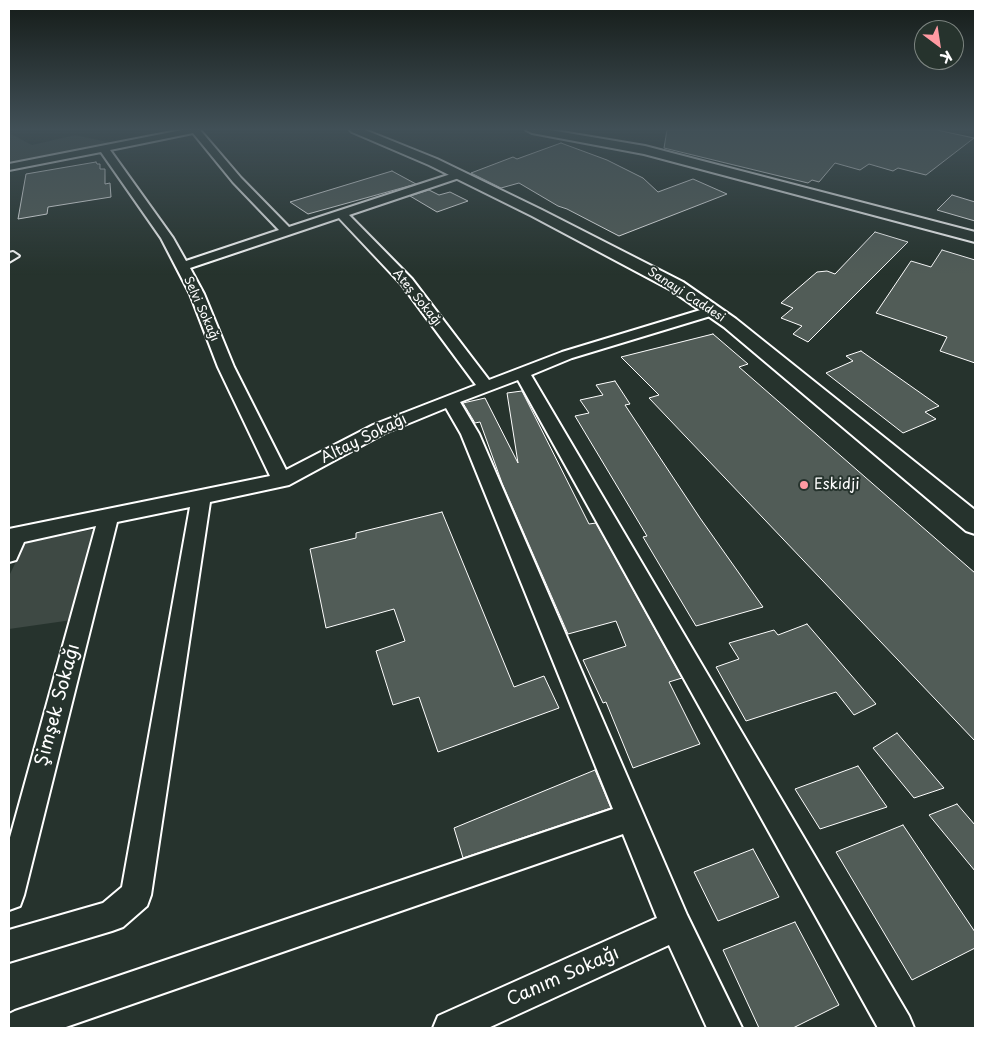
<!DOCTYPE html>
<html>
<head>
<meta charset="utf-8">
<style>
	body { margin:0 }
	#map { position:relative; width:984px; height:1037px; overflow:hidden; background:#26332d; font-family:"Playpen Sans",sans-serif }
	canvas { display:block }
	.frame { position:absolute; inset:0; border:10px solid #fff; pointer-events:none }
	.north { position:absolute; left:914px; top:20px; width:50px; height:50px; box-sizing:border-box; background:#26332d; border:1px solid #7d8581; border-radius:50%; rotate:149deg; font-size:14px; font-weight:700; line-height:20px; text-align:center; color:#fff }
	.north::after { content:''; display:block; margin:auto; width:18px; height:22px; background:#ff9aa2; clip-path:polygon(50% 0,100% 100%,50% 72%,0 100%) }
</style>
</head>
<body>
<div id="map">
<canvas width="984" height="1037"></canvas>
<div class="frame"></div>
<div class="north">K</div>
</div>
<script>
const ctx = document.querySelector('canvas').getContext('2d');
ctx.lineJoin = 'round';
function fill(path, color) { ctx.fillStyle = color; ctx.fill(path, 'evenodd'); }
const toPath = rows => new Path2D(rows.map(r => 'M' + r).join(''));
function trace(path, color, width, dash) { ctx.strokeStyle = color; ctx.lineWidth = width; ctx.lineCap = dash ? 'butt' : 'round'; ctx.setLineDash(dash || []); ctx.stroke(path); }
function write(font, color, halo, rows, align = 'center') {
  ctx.font = font + ' "Playpen Sans",sans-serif'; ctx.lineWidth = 4; ctx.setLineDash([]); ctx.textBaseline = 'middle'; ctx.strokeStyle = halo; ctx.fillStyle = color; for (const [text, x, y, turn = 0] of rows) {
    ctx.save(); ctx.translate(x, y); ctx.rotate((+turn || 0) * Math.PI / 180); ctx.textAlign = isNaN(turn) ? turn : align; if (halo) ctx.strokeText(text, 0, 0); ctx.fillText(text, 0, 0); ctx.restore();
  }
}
fill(toPath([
	[9,133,32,145,75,135,117,144,9,166],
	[100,528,72,620,9,629,9,576,25,543]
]), '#3e4944');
const building = toPath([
	[667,130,937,130,974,138,926,175,898,168,893,171,869,164,860,170,835,163,819,182,812,180,808,183,664,148,667,130],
	[561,143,607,160,643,178,658,192,693,179,727,194,619,236,567,209,558,206,519,183,501,188,471,173,513,157,517,159,561,143],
	[96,162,97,164,100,164,100,169,105,169,105,184,110,183,111,197,48,207,47,214,18,219,26,174,96,162],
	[392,171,416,184,308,214,290,202,392,171],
	[429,190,439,195,450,192,468,201,437,212,410,196,429,190],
	[952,195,975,202,975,221,937,210,952,195],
	[875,232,908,242,808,342,793,334,802,326,781,318,793,308,781,303,817,272,827,271,835,274,875,232],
	[942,250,975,260,975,363,940,351,947,337,876,313,911,261,931,267,942,250],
	[713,334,748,364,739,367,975,573,975,741,649,398,659,395,621,357,713,334],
	[861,351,939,406,925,412,936,419,903,433,826,373,853,361,846,356,861,351],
	[615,381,630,404,625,405,700,518,763,607,696,626,643,537,647,536,575,416,589,413,580,400,603,395,596,385,615,381],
	[522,391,589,524,596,523,682,678,669,682,700,744,633,768,606,702,603,703,583,660,626,646,616,621,568,634,502,483,480,422,475,423,463,403,485,398,518,463,507,393,522,391],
	[442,512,514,687,544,676,559,708,438,752,419,697,393,705,376,651,405,641,394,609,326,628,310,549,356,538,356,533,442,512],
	[807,624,876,704,854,715,836,692,746,721,716,667,739,659,729,643,774,630,778,635,807,624],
	[897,733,944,788,914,798,873,748,897,733],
	[858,766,887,807,820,829,795,789,858,766],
	[595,770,611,808,463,858,454,828,595,770],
	[957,804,975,825,975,871,929,815,957,804],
	[903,825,975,932,975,948,912,980,836,852,903,825],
	[753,849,779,897,718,921,694,872,753,849],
	[795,922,839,1005,793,1028,759,1028,723,950,795,922]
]);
fill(building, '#515c57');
trace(building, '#fff', 1);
const minor = toPath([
	[182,130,200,130,241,178,289,227,454,173,462,173,463,175,462,177,349,215,412,279,489,380,562,352,707,308,717,308,719,311,717,314,572,358,531,375,909,1016,914,1028,878,1028,518,380,460,402,479,434,687,915,742,1028,707,1028,669,945,488,1028,433,1028,438,1016,657,918,623,834,63,1028,9,1028,9,1014,15,1011,613,809,461,434,446,408,385,433,289,485,210,502,151,895,147,906,123,927,112,931,9,962,9,930,103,903,122,887,190,507,117,522,24,895,20,906,9,910,9,841,96,526,24,542,16,560,9,562,9,529,270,476,218,367,190,294,161,238,101,152,9,170,9,164,182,130],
	[193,133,233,182,279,230,186,261,173,238,110,150,193,133],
	[339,218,402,285,476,385,373,425,286,470,234,367,204,294,190,268,339,218],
	[13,252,19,256,9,262,9,253,13,252]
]);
const major = toPath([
	[350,130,365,130,437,159,542,210,683,282,736,319,975,510,975,534,966,531,724,327,671,290,532,216,429,165,352,132,350,130],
	[526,130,550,130,645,146,975,232,975,242,644,154,532,133,526,130]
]);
trace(minor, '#fff', 4);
trace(major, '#fff', 4);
fill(minor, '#26332d');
fill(major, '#26332d');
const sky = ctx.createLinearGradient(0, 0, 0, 275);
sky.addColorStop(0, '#151c19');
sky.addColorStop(0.47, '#415057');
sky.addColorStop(1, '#41505700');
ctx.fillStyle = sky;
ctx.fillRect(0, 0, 984, 275);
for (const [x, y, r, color] of [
	[804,485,5,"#ff9aa2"]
]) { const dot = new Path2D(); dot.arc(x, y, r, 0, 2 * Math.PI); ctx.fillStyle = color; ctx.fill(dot); trace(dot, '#26332d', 2); }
write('12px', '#fff', '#26332d', [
	["Sanayi Caddesi",686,295,33],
	["Ateş Sokağı",417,298,51],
	["Selvi Sokağı",201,309,66]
]);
write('15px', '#fff', '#26332d', [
	["Altay Sokağı",364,439,-26]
]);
write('15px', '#fff', '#26332d', [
	["Eskidji",814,485]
], 'left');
write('18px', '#fff', '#26332d', [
	["Şimşek Sokağı",58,705,-75],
	["Canım Sokağı",563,977,-24]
]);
</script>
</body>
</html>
